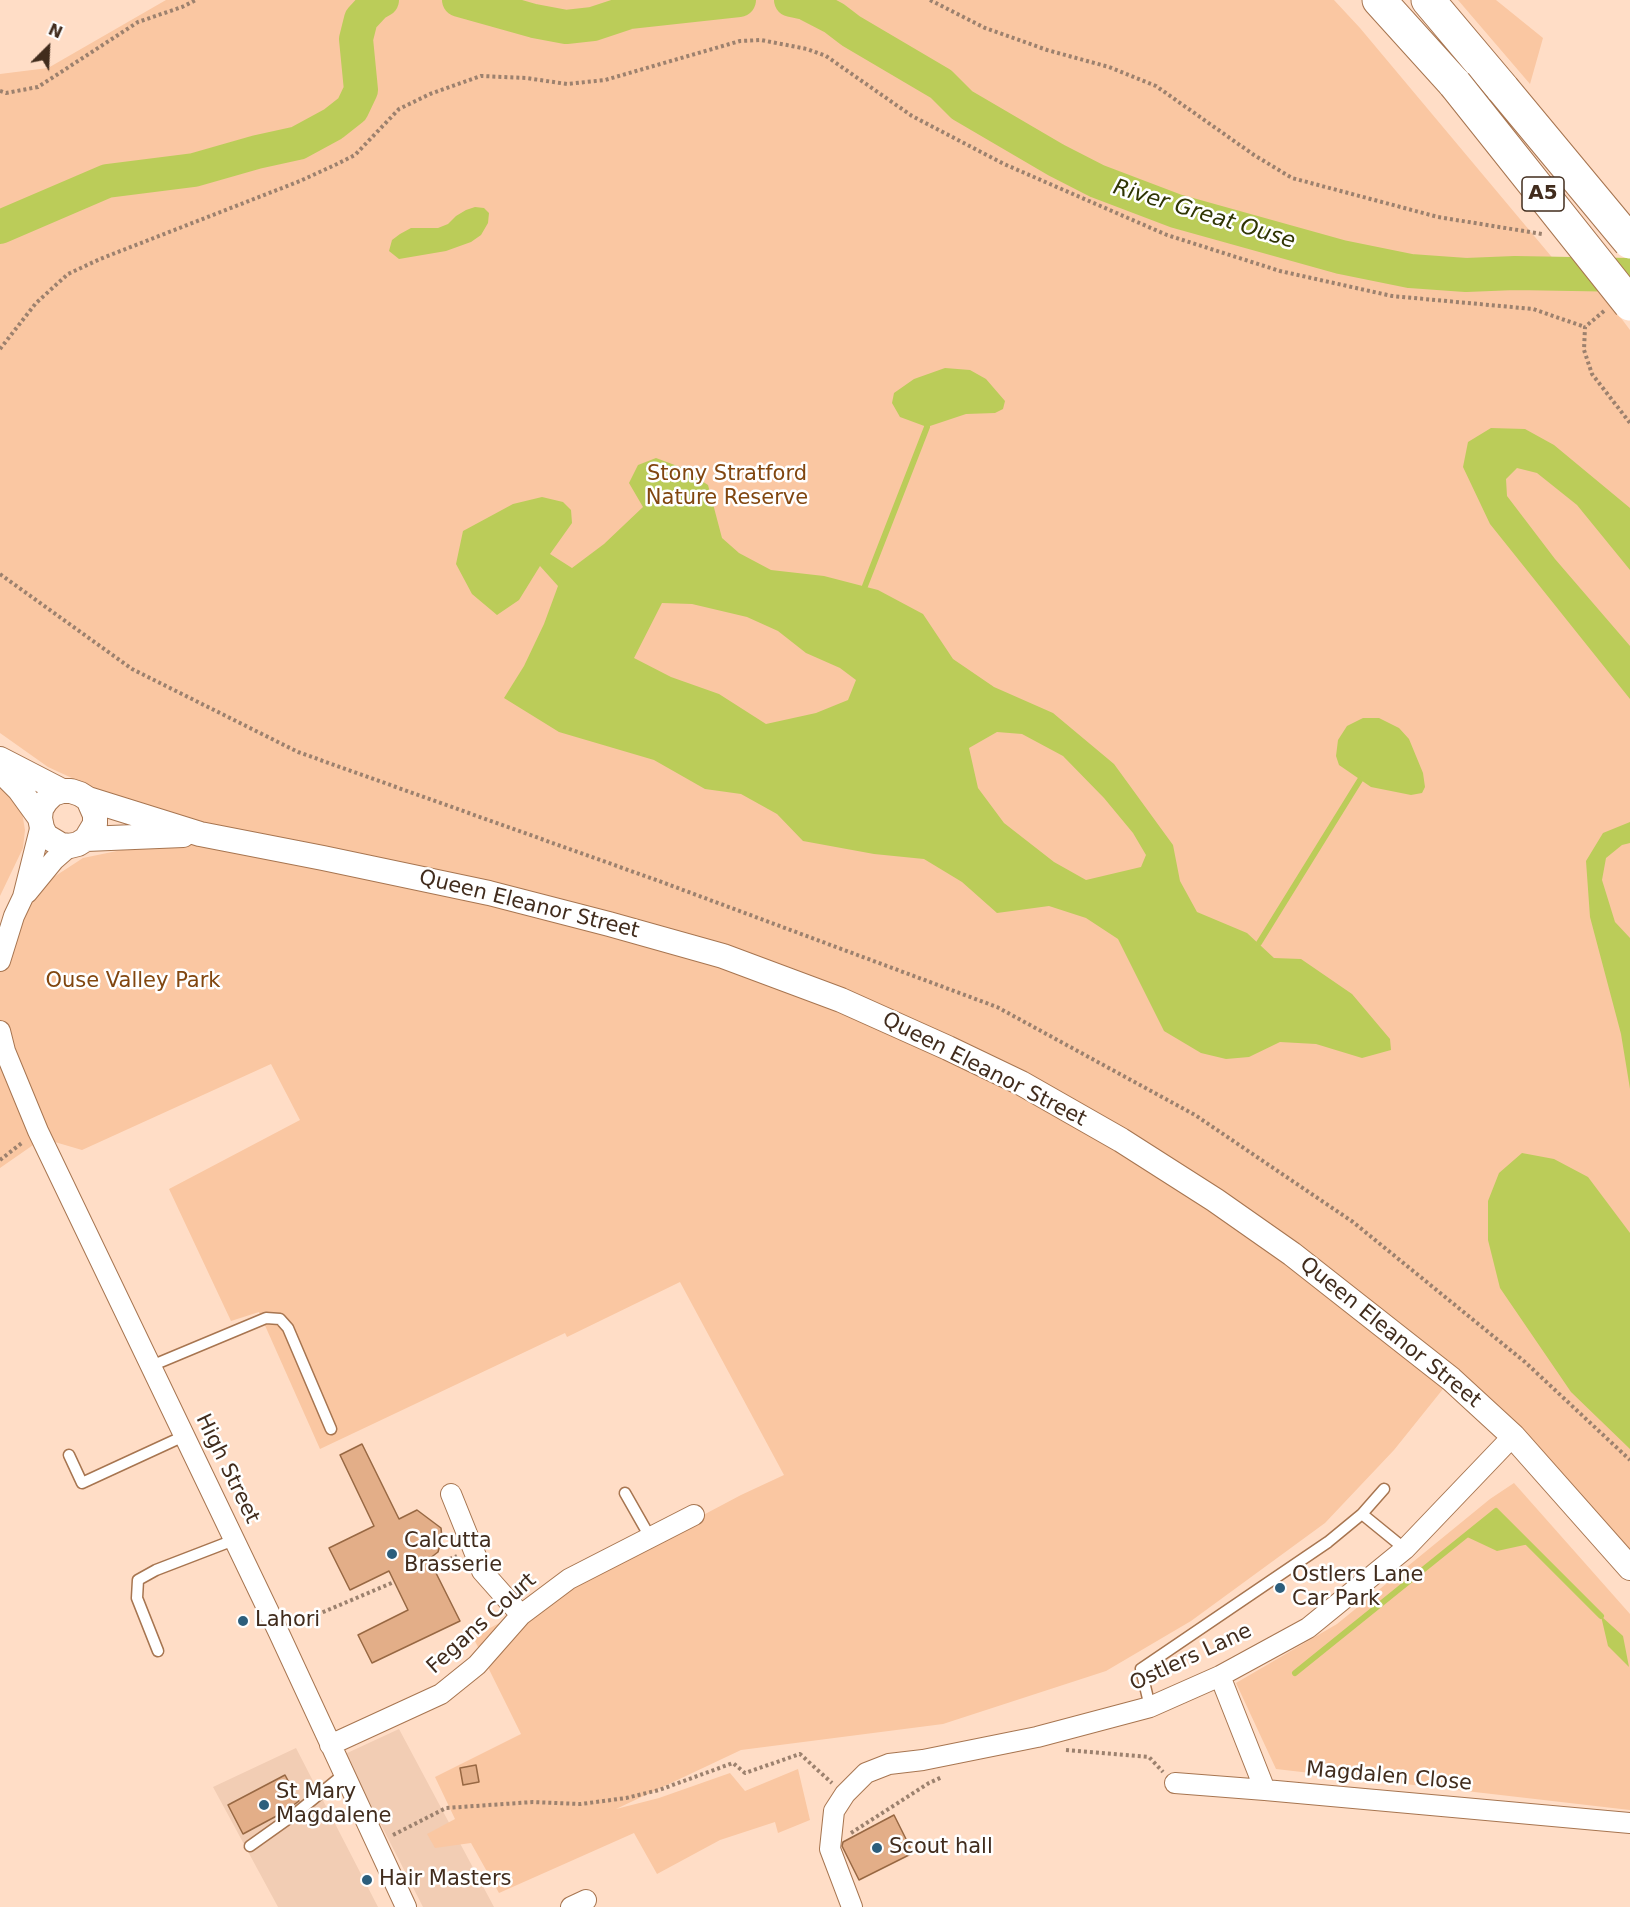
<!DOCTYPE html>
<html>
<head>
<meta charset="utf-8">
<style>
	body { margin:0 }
	#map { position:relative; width:1630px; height:1907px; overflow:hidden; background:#ffddc6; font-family:"DejaVu Sans",sans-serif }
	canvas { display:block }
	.north { position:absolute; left:18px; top:18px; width:60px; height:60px; -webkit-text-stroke:4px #fff; paint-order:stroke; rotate:24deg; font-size:16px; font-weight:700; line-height:24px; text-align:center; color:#412c1d }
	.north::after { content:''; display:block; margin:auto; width:21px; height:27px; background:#412c1d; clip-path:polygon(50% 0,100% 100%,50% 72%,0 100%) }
</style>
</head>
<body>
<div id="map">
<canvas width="1630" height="1907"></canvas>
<div class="north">N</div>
</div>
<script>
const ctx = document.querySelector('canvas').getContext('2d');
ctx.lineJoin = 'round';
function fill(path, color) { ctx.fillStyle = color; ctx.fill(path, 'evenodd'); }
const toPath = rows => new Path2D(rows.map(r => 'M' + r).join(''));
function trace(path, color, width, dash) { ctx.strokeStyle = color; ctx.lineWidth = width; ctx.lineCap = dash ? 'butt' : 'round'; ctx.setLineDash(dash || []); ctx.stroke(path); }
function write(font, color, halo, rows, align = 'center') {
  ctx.font = font + ' "DejaVu Sans",sans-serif'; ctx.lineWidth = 5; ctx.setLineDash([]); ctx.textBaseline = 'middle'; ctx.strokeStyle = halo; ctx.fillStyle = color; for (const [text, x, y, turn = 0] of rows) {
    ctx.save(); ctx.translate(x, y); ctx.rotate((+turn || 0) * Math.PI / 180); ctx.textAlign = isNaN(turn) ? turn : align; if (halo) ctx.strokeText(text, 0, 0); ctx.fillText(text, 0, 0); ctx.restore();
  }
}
fill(toPath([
	[399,1729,494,1907,423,1907,345,1754],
	[296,1748,378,1907,278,1907,213,1787]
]), '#f2cdb4');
fill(toPath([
	[166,0,1334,0,1360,28,1566,274,1588,274,1630,330,1630,1568,1451,1379,1394,1450,1325,1523,1191,1621,1106,1671,943,1724,741,1750,616,1809,659,1798,730,1773,745,1791,798,1769,810,1820,778,1833,775,1822,720,1840,657,1874,634,1833,499,1893,471,1843,435,1848,427,1834,455,1819,435,1777,521,1734,473,1637,741,1495,784,1475,680,1282,567,1337,565,1333,320,1449,259,1312,231,1321,169,1189,300,1120,271,1064,82,1150,48,1140,36,1143,0,1168,0,961,23,897,83,858,146,845,235,840,98,790,48,767,0,733,0,74,48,68],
	[1458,0,1496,0,1543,38,1530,84],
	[0,784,22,812,25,830,23,848,0,896],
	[1514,1483,1630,1614,1630,1810,1276,1769,1236,1683,1337,1624,1490,1499]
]), '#fac7a2');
fill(toPath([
	[475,207,484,208,489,213,488,223,481,235,471,242,446,251,399,259,389,251,392,240,400,234,411,228,438,228,448,224,456,216,466,210],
	[945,368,970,370,986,379,1005,401,1003,409,995,413,966,414,927,427,900,417,892,403,894,393,914,379],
	[1491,428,1525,429,1554,445,1630,508,1630,570,1577,505,1537,473,1517,468,1506,479,1507,496,1555,559,1630,646,1630,699,1490,524,1463,467,1468,442],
	[656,458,680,467,708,485,722,538,739,553,771,570,824,576,878,590,923,614,953,659,994,687,1053,713,1114,764,1173,845,1180,881,1197,912,1247,933,1274,958,1301,959,1352,994,1390,1039,1391,1050,1362,1058,1316,1044,1280,1042,1249,1057,1226,1059,1201,1053,1164,1031,1118,939,1086,918,1049,906,997,913,962,882,924,859,874,854,803,841,777,814,741,794,705,789,654,760,559,732,504,698,524,666,544,624,558,586,540,566,519,600,497,615,472,594,456,564,463,531,513,504,542,497,563,502,571,510,572,523,550,554,572,568,604,544,643,507,629,483,638,465],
	[662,603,692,604,747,617,778,631,806,653,840,668,856,680,848,700,816,713,766,724,719,694,671,677,634,658],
	[997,732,1022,734,1063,756,1104,798,1133,833,1146,855,1141,867,1086,880,1054,862,1004,823,978,788,969,748],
	[1363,718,1379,718,1399,728,1409,739,1423,773,1425,787,1422,793,1411,795,1371,787,1339,765,1336,756,1338,740,1347,726],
	[1630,822,1630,843,1622,845,1606,858,1602,880,1615,922,1630,938,1630,1089,1621,1034,1590,917,1586,861,1603,833],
	[1522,1153,1554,1159,1588,1177,1630,1233,1630,1449,1571,1392,1500,1288,1488,1240,1488,1201,1499,1173],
	[1496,1511,1529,1544,1497,1551,1465,1536],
	[1601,1616,1623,1636,1629,1667,1608,1646]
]), '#bbcc59');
trace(toPath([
	[865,586,927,427],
	[1259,943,1360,780],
	[1295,1673,1496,1511,1601,1616]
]), '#bbcc59', 6);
trace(toPath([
	[459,0,534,21,566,27,593,24,629,12,739,0],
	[791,0,805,3,834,18,851,31,941,84,962,105,1056,160,1097,181,1176,211,1341,257,1410,271,1466,275,1515,273,1630,275],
	[0,227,107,181,194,170,257,152,298,143,333,124,352,109,361,90,356,39,361,19,375,4,382,0]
]), '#bbcc59', 34);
const building = toPath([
	[362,1444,399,1519,417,1510,441,1528,442,1538,438,1552,429,1559,460,1621,372,1663,358,1635,408,1610,389,1571,350,1590,329,1548,374,1526,340,1455,362,1444],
	[476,1765,479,1782,463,1785,460,1768,476,1765],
	[285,1775,299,1801,284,1812,243,1834,228,1805,285,1775],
	[894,1815,913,1853,859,1880,842,1846,843,1842,894,1815]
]);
fill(building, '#e3ae88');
trace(building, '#986843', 1.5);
const service = toPath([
	[151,1366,266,1318,280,1319,288,1328,331,1429],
	[69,1455,82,1483,184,1436],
	[625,1493,650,1537],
	[1362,1514,1405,1549],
	[158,1651,137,1598,138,1580,156,1570,234,1540],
	[1150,1707,1141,1669,1328,1542,1362,1514,1384,1489],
	[250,1846,295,1814,344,1774]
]);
const minor = toPath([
	[27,893,54,860,70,846],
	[0,961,14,916,23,897,41,825],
	[0,1031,5,1051,38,1131,278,1631,406,1907],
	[451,1494,482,1571,521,1615],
	[1220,1676,1265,1790,1630,1823],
	[330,1745,441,1694,477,1665,521,1615,569,1579,694,1515],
	[1175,1783,1265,1790],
	[571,1907,586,1900],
	[852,1907,830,1849,834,1811,845,1794,866,1773,889,1764,923,1760,1037,1737,1150,1707,1220,1676,1308,1628,1405,1549,1513,1436]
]);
const tertiary = toPath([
	[0,759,62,791,71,791,80,794,88,799,95,815,95,824,86,839,78,844,70,846,61,845,46,836,42,828,40,818,41,809,46,801,53,794,62,791],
	[0,770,19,789,40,818],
	[88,799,200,834,323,858,489,893,609,924,723,956,841,1000,948,1048,1021,1083,1121,1140,1215,1200,1292,1254,1451,1379,1513,1436,1630,1568],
	[86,839,183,835]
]);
const trunk = toPath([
	[1379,0,1455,84],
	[1428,0,1503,89]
]);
trace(service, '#a77550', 13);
trace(minor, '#a77550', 22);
trace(tertiary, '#a77550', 26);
trace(trunk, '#a77550', 35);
trace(toPath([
	[930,0,985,28,1047,50,1109,67,1156,86,1254,155,1292,178,1438,217,1542,234],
	[0,91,6,93,38,87,138,22,182,7,196,0],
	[1604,311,1585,327,1584,350,1592,374,1630,423],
	[0,349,36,303,68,274,100,259,300,181,337,164,355,155,399,109,430,94,481,76,526,78,567,84,605,80,740,41,761,40,807,49,826,56,912,116,1004,164,1167,235,1280,271,1392,296,1533,309,1585,327],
	[0,574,132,669,298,752,659,881,997,1007,1195,1115,1353,1222,1525,1362,1630,1460],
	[0,1160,23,1142],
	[433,1566,457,1556],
	[295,1624,394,1582],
	[1066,1750,1149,1757,1163,1772],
	[851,1833,929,1783,942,1777],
	[393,1835,446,1808,533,1802,581,1804,626,1798,659,1790,733,1763,745,1773,800,1754,832,1783]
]), '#9c816e', 4, [3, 3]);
trace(service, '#fff', 10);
trace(minor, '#fff', 20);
trace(tertiary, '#fff', 24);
trace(trunk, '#fff', 33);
const trunkBridge = toPath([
	[1455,84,1630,304],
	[1503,89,1630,242]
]);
trace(trunkBridge, '#a77550', 35, []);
trace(trunkBridge, '#fff', 33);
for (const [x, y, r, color] of [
	[392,1554,6,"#2c5e7c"],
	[1280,1588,6,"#2c5e7c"],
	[243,1621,6,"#2c5e7c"],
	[264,1805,6,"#2c5e7c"],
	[877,1848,6,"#2c5e7c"],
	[367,1880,6,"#2c5e7c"]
]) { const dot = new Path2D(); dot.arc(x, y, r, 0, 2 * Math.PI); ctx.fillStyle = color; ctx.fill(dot); trace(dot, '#fff', 2); }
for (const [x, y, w] of [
	[1543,194,42]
]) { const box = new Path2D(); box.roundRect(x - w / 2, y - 17, w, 34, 4.5); ctx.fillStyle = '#fff'; ctx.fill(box); trace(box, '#412c1d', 1.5); }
write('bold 20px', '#412c1d', null, [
	["A5",1543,194]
]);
write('21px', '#81460f', '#fff', [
	["Stony Stratford",727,475],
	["Nature Reserve",727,499],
	["Ouse Valley Park",133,982]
]);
write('21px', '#412c1d', '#fff', [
	["Queen Eleanor Street",529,905,14],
	["Queen Eleanor Street",984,1070,27],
	["Queen Eleanor Street",1390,1333,39],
	["High Street",227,1469,64],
	["Fegans Court",482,1624,-42],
	["Ostlers Lane",1191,1658,-25],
	["Magdalen Close",1389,1777,5]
]);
write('21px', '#412c1d', '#fff', [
	["Calcutta",404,1542],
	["Brasserie",404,1566],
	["Ostlers Lane",1292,1576],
	["Car Park",1292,1600],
	["Lahori",255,1621],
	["St Mary",276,1793],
	["Magdalene",276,1817],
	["Scout hall",889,1848],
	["Hair Masters",379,1880]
], 'left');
write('italic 22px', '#2f3503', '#fff', [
	["River Great Ouse",1204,215,17]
]);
</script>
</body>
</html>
